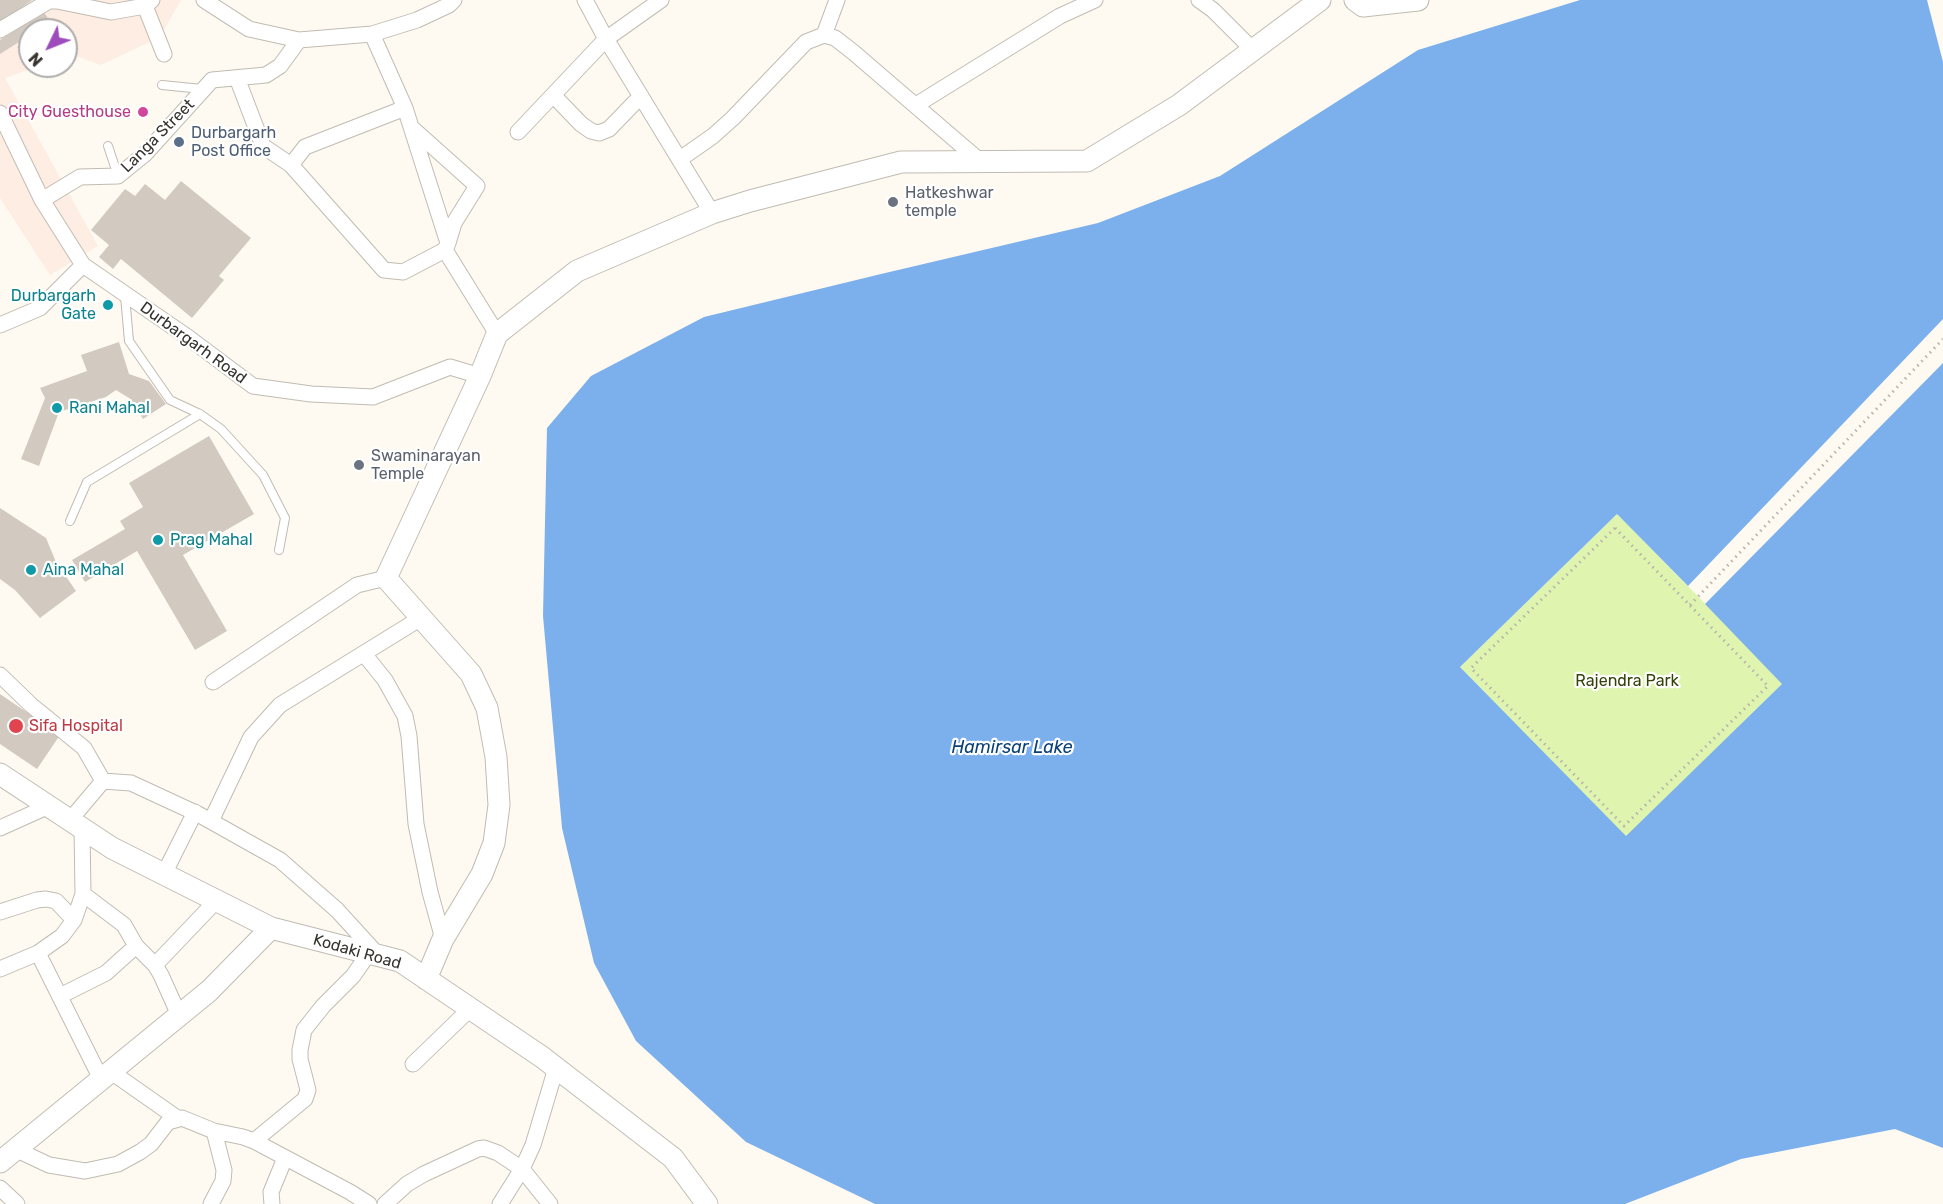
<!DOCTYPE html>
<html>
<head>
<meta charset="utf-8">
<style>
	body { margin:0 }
	#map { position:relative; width:1943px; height:1204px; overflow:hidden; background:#fefaf2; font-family:Rubik,sans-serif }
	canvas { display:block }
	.north { position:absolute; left:18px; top:18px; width:60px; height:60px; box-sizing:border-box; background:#fff; border:2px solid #aeadac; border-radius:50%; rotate:227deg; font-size:16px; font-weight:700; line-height:24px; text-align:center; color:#35332f }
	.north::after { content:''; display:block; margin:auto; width:21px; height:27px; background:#9e4cbc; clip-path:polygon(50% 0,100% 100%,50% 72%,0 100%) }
</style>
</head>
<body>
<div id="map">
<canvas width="1943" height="1204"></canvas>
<div class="north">N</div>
</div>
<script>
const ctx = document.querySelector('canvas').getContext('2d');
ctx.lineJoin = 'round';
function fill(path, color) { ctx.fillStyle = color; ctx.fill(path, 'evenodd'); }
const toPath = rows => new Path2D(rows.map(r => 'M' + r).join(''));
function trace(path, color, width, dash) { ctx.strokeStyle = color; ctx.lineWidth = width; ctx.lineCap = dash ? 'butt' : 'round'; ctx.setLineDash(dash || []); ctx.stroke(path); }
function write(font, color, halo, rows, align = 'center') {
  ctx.font = font + ' Rubik,sans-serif'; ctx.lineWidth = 4.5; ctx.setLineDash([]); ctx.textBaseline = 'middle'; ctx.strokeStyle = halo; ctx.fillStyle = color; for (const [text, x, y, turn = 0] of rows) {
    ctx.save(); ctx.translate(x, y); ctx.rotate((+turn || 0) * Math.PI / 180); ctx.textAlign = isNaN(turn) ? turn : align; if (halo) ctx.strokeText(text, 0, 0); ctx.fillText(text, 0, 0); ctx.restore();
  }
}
fill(toPath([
	[0,0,181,0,160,37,101,65,73,55,66,57,66,30,30,30,30,66,39,66,5,78,98,246,50,275,0,198]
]), '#feede2');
fill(toPath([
	[1617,514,1783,683,1626,837,1460,667]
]), '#def4af');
fill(toPath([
	[1580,0,1927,0,1943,62,1943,319,1688,586,1617,514,1460,667,1626,836,1782,684,1705,604,1943,363,1943,1148,1895,1129,1741,1159,1625,1204,875,1204,746,1142,636,1041,594,963,562,828,543,616,547,428,591,376,704,317,881,274,1098,223,1220,176,1418,50]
]), '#7cb0ec');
fill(toPath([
	[0,0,32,0,0,23],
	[44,12,54,28,51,30,30,30,30,35,0,54,0,40],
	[181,181,251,238,219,276,224,280,192,318,121,259,113,269,99,257,109,245,91,230,125,189,135,196,145,184,165,200],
	[119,342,129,374,149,381,166,404,143,419,129,398,116,390,106,397,59,412,39,466,21,459,45,398,40,388,87,371,81,355],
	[209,436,254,514,183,555,227,631,195,650,137,551,85,582,72,560,125,529,120,521,143,507,129,483],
	[0,508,46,538,56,562,76,591,40,618,15,590,0,579],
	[0,694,60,735,37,769,0,744]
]), '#d2c9c1');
const lane = toPath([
	[162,85,202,89],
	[108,146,118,176],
	[125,296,129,341,170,400,200,414,221,429,263,475,285,518,279,550],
	[70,521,87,482,200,414]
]);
const street = toPath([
	[204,0,249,29,299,40,372,34,417,20,449,5,454,0],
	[585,0,606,39,712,213],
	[1199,0,1213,10,1253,50],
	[145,6,164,54],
	[0,30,49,1,57,1,111,12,145,6,152,0],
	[372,34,405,108,448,243,445,250,497,334],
	[824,35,837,0],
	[237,78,263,146,291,165,384,270,403,272,445,250],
	[553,95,581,124,591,131,599,133,609,129,641,96],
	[916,105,1060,16,1095,0],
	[0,113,42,200,83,265,189,338,253,386,311,394,373,397,450,367,480,376],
	[412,128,477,186,454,223,448,243],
	[518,132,606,39,661,0],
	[680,159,713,136,733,118,806,42,824,35,835,38,853,52,980,161],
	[291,165,305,147,405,108],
	[42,200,80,177,118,176,145,154,212,80,266,75,280,66,299,40],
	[0,325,40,308,83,265],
	[364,654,385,680,405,716,409,736,416,824,430,892,443,939],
	[0,675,31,705,84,748,103,781,131,783,198,814,280,860,337,910,378,955],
	[213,682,357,585,386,578],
	[70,820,103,781],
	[211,821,251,737,280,705,421,618],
	[0,828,49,806],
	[82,828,83,894],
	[164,874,195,812],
	[0,912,37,900,46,899,56,901,74,920,83,894,124,925,136,946,155,965,161,975,179,1015],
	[38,953,101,1079],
	[155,965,216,901],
	[0,969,38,953,62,936,74,920],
	[60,996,106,973,136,946],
	[413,1064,470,1009],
	[110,1071,177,1118],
	[254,1141,305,1099,308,1090,300,1059,300,1050,304,1030,323,1006,353,976,369,953],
	[15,1149,49,1165,85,1171,118,1164,140,1152,151,1144,168,1122,182,1118,214,1131,243,1137,254,1141,350,1192,369,1204],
	[0,1188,17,1204],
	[211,1204,223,1181,224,1170,214,1131],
	[272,1204,271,1192,285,1158],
	[385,1204,407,1184,424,1174,478,1149,484,1148,498,1153,522,1169,550,1204],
	[500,1204,522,1169,533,1145,556,1068]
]);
const secondary = toPath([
	[1355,0,1363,6,1418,0],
	[0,774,112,848,271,928,400,961,542,1057,673,1158,707,1204],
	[426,979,443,939,482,874,494,843,499,805,496,757,487,708,471,674,386,578,480,376,497,334,577,271,712,213,750,201,901,162,1087,161,1179,105,1320,0],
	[0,1162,209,991,271,928]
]);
trace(lane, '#c1bcb2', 10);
trace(street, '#c1bcb2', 17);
trace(secondary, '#c1bcb2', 23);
trace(toPath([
	[1615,528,1768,686,1624,826,1471,668,1615,528],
	[1690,605,1943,339]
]), '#b7b3ad', 3, [1.5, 4.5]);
trace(lane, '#fff', 8);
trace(street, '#fff', 15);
trace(secondary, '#fff', 21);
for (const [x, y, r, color] of [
	[143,112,6,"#d1479c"],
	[179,142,6,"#5c6f8a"],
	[893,202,6,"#6b7280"],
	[108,305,6,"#0f9aa8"],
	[57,408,6,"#0f9aa8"],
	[359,465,6,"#6b7280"],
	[158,540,6,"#0f9aa8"],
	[31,570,6,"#0f9aa8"],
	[16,726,8,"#e0444e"]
]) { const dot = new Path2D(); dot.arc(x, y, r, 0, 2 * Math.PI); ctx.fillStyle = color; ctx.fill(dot); trace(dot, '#fff', 2); }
write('16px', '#b23c85', '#fff', [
	["City Guesthouse",131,112]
], 'right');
write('16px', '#4e5e75', '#fff', [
	["Durbargarh",191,133],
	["Post Office",191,151]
], 'left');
write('16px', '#35332f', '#fff', [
	["Langa Street",158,136,-45],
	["Durbargarh Road",193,343,36],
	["Kodaki Road",357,952,16]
]);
write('16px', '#5b616d', '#fff', [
	["Hatkeshwar",905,193],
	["temple",905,211],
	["Swaminarayan",371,456],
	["Temple",371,474]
], 'left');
write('16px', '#0d838f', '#fff', [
	["Durbargarh",96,296,"right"],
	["Gate",96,314,"right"],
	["Rani Mahal",69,408],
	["Prag Mahal",170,540],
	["Aina Mahal",43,570]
], 'left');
write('16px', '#344208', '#fff', [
	["Rajendra Park",1627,681]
]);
write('16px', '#be3a42', '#fff', [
	["Sifa Hospital",29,726]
], 'left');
write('italic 18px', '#0a4178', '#fff', [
	["Hamirsar Lake",1012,748]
]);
</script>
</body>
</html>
